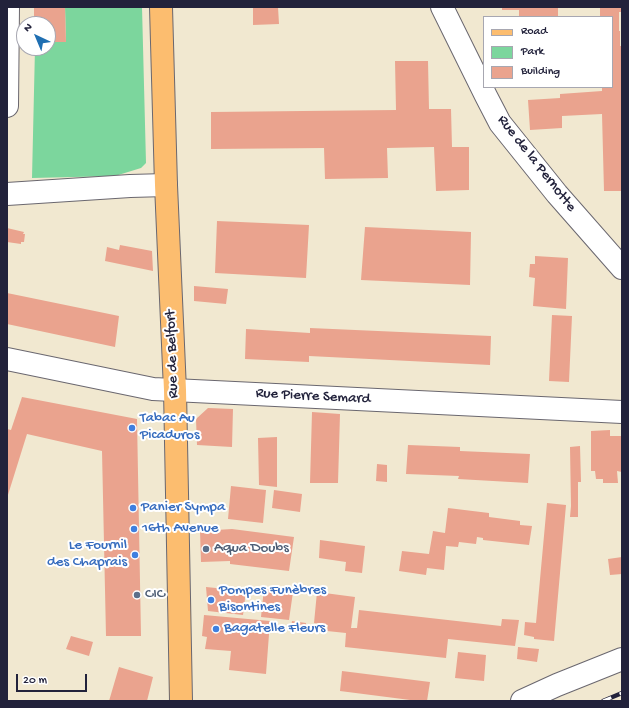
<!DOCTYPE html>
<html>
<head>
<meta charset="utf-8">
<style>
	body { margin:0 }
	#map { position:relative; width:629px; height:708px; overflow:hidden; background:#f1e8d0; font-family:"Gochi Hand",sans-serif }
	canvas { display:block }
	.frame { position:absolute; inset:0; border:8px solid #22223b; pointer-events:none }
	.legend { position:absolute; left:483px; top:16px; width:130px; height:72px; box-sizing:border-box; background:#fff; border:1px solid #a7a7b1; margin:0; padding:5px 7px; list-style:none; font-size:12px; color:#22223b }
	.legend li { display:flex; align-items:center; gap:8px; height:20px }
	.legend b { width:20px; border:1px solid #a7a7b1 }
	.north { position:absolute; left:16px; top:16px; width:40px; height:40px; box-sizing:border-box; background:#fff; border:1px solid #a7a7b1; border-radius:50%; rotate:316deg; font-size:11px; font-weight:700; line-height:16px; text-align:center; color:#22223b }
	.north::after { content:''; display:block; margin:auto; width:14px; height:18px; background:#1f6fb2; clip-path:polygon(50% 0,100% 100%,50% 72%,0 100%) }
	.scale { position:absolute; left:16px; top:674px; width:71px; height:18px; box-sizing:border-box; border:2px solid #22223b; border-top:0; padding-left:5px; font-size:12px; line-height:14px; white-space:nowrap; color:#22223b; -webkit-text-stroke:3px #fff; paint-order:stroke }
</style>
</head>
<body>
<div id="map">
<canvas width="629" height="708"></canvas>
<div class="frame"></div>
<ul class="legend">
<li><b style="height:5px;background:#fcbd6f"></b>Road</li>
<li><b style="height:11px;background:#7cd69d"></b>Park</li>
<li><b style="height:11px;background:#eaa38e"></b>Building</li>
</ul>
<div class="north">N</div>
<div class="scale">20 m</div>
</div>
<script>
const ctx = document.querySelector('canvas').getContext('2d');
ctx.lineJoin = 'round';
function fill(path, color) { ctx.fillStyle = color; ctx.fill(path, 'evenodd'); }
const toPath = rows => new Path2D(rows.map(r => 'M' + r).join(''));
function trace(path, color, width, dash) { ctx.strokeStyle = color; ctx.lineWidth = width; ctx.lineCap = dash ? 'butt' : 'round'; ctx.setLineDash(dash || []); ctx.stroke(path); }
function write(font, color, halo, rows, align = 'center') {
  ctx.font = font + ' "Gochi Hand",sans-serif'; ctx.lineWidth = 4; ctx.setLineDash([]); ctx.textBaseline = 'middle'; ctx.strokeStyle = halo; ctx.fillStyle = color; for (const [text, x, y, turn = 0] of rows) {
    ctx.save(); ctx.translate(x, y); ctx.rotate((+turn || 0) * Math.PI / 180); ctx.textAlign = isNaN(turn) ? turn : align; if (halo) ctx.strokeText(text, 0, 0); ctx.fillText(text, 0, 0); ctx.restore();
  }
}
fill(toPath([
	[65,7,142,7,146,163,141,168,115,176,32,178,35,48,48,48,48,42,66,42]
]), '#7cd69d');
fill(toPath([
	[34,7,65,7,66,42,48,42,48,24,34,24],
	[253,7,278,7,279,24,253,25],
	[502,7,558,7,558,17,519,17,519,10,502,10],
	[600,7,622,7,622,12,619,12,619,31,620,31,620,46,622,46,622,191,604,191,602,114,562,116,562,128,530,130,528,100,560,98,560,94,602,91,602,87,612,87,612,17,600,17],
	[395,61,428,61,429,109,451,109,452,147,469,147,469,190,436,191,434,147,387,148,388,178,325,179,324,148,211,149,211,112,396,110],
	[217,221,309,225,306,278,215,273],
	[365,227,471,232,470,285,361,280],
	[7,228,24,232,23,234,25,234,24,242,21,242,21,244,7,242],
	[120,245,152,251,153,271,105,261,107,247,119,250],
	[535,256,568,258,566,309,533,306,535,278,529,277,530,264,535,264],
	[194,286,228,289,226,304,194,301],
	[7,293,119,316,115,347,7,324],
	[552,315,572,316,569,382,549,381],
	[310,328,491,336,490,365,309,356,309,362,245,359,246,329,310,333],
	[22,397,137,419,141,636,106,636,102,451,27,434,7,498,7,429,11,430],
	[208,408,233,409,232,447,197,445,196,419],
	[312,412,340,414,338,483,310,483],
	[610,430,610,436,622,436,622,472,617,471,618,483,603,483,603,479,596,479,595,471,591,471,591,431],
	[277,437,277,487,259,485,258,438],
	[408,445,460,447,460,451,530,454,528,483,458,479,459,476,406,474],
	[580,446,581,482,578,482,578,517,570,517,571,506,570,447],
	[377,464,387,465,387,482,376,481],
	[231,486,266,490,263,523,228,519],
	[274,490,302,494,300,512,272,508],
	[547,503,566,505,554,641,534,639,534,637,524,635,525,622,536,623],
	[448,508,489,513,489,517,520,521,520,525,532,526,529,545,483,540,483,538,477,537,476,544,459,542,458,547,446,546,444,570,427,568,426,575,399,571,402,551,429,554,433,531,445,533],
	[232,529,294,537,289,571,230,564,230,561,201,562,200,531],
	[320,540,365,546,362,573,345,571,346,562,319,558],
	[622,557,622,574,610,575,608,559],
	[206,587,246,591,243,615,208,611],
	[264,588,293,592,289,620,261,617],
	[317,592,355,597,351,628,357,628,359,610,501,626,502,619,519,620,515,646,448,639,446,658,345,647,346,633,327,631,328,625,314,623],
	[204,615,270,621,266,674,229,670,231,651,205,649,207,637,202,636],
	[292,621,306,623,306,630,291,628],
	[71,636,93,642,89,656,66,649],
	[518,647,539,649,537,662,517,659],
	[458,652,486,655,484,681,455,678],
	[119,667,153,677,147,701,109,701],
	[342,671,430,682,427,701,418,701,340,691]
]), '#eaa38e');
const minor = toPath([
	[442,7,486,96,500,123,557,194,622,268],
	[7,106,8,7],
	[7,194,130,186,166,185],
	[7,359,153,389,622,412],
	[522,701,557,685,622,659]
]);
const major = toPath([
	[161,7,166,185,175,390,181,701]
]);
trace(minor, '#6a676f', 24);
trace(major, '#6a676f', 24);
trace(minor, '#fff', 22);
trace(major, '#fcbd6f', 22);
const rail = toPath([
	[603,701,622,693]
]);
trace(rail, '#22223b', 4.5);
trace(rail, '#fff', 3, [9]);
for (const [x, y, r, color] of [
	[132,428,4,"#3f7fe0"],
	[133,508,4,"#3f7fe0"],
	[134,529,4,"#3f7fe0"],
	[206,549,4,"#5c6f8a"],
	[135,555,4,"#3f7fe0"],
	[137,595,4,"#5c6f8a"],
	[211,600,4,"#3f7fe0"],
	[216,629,4,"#3f7fe0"]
]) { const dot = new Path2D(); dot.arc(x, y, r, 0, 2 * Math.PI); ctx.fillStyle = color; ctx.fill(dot); trace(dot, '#fff', 1.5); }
write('15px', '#22223b', '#fff', [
	["Rue de la Pernotte",536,164,52],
	["Rue de Belfort",173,354,-92],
	["Rue Pierre Semard",313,397,3]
]);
write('15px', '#366cbe', '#fff', [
	["Tabac Au",140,419],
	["Picaduros",140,436],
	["Panier Sympa",141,508],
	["16th Avenue",142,529],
	["Le Fournil",127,546,"right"],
	["des Chaprais",127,563,"right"],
	["Pompes Funèbres",219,591],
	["Bisontines",219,608],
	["Bagatelle Fleurs",224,629]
], 'left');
write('15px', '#4e5e75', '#fff', [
	["Aqua Doubs",214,549],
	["CIC",145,595]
], 'left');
</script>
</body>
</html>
